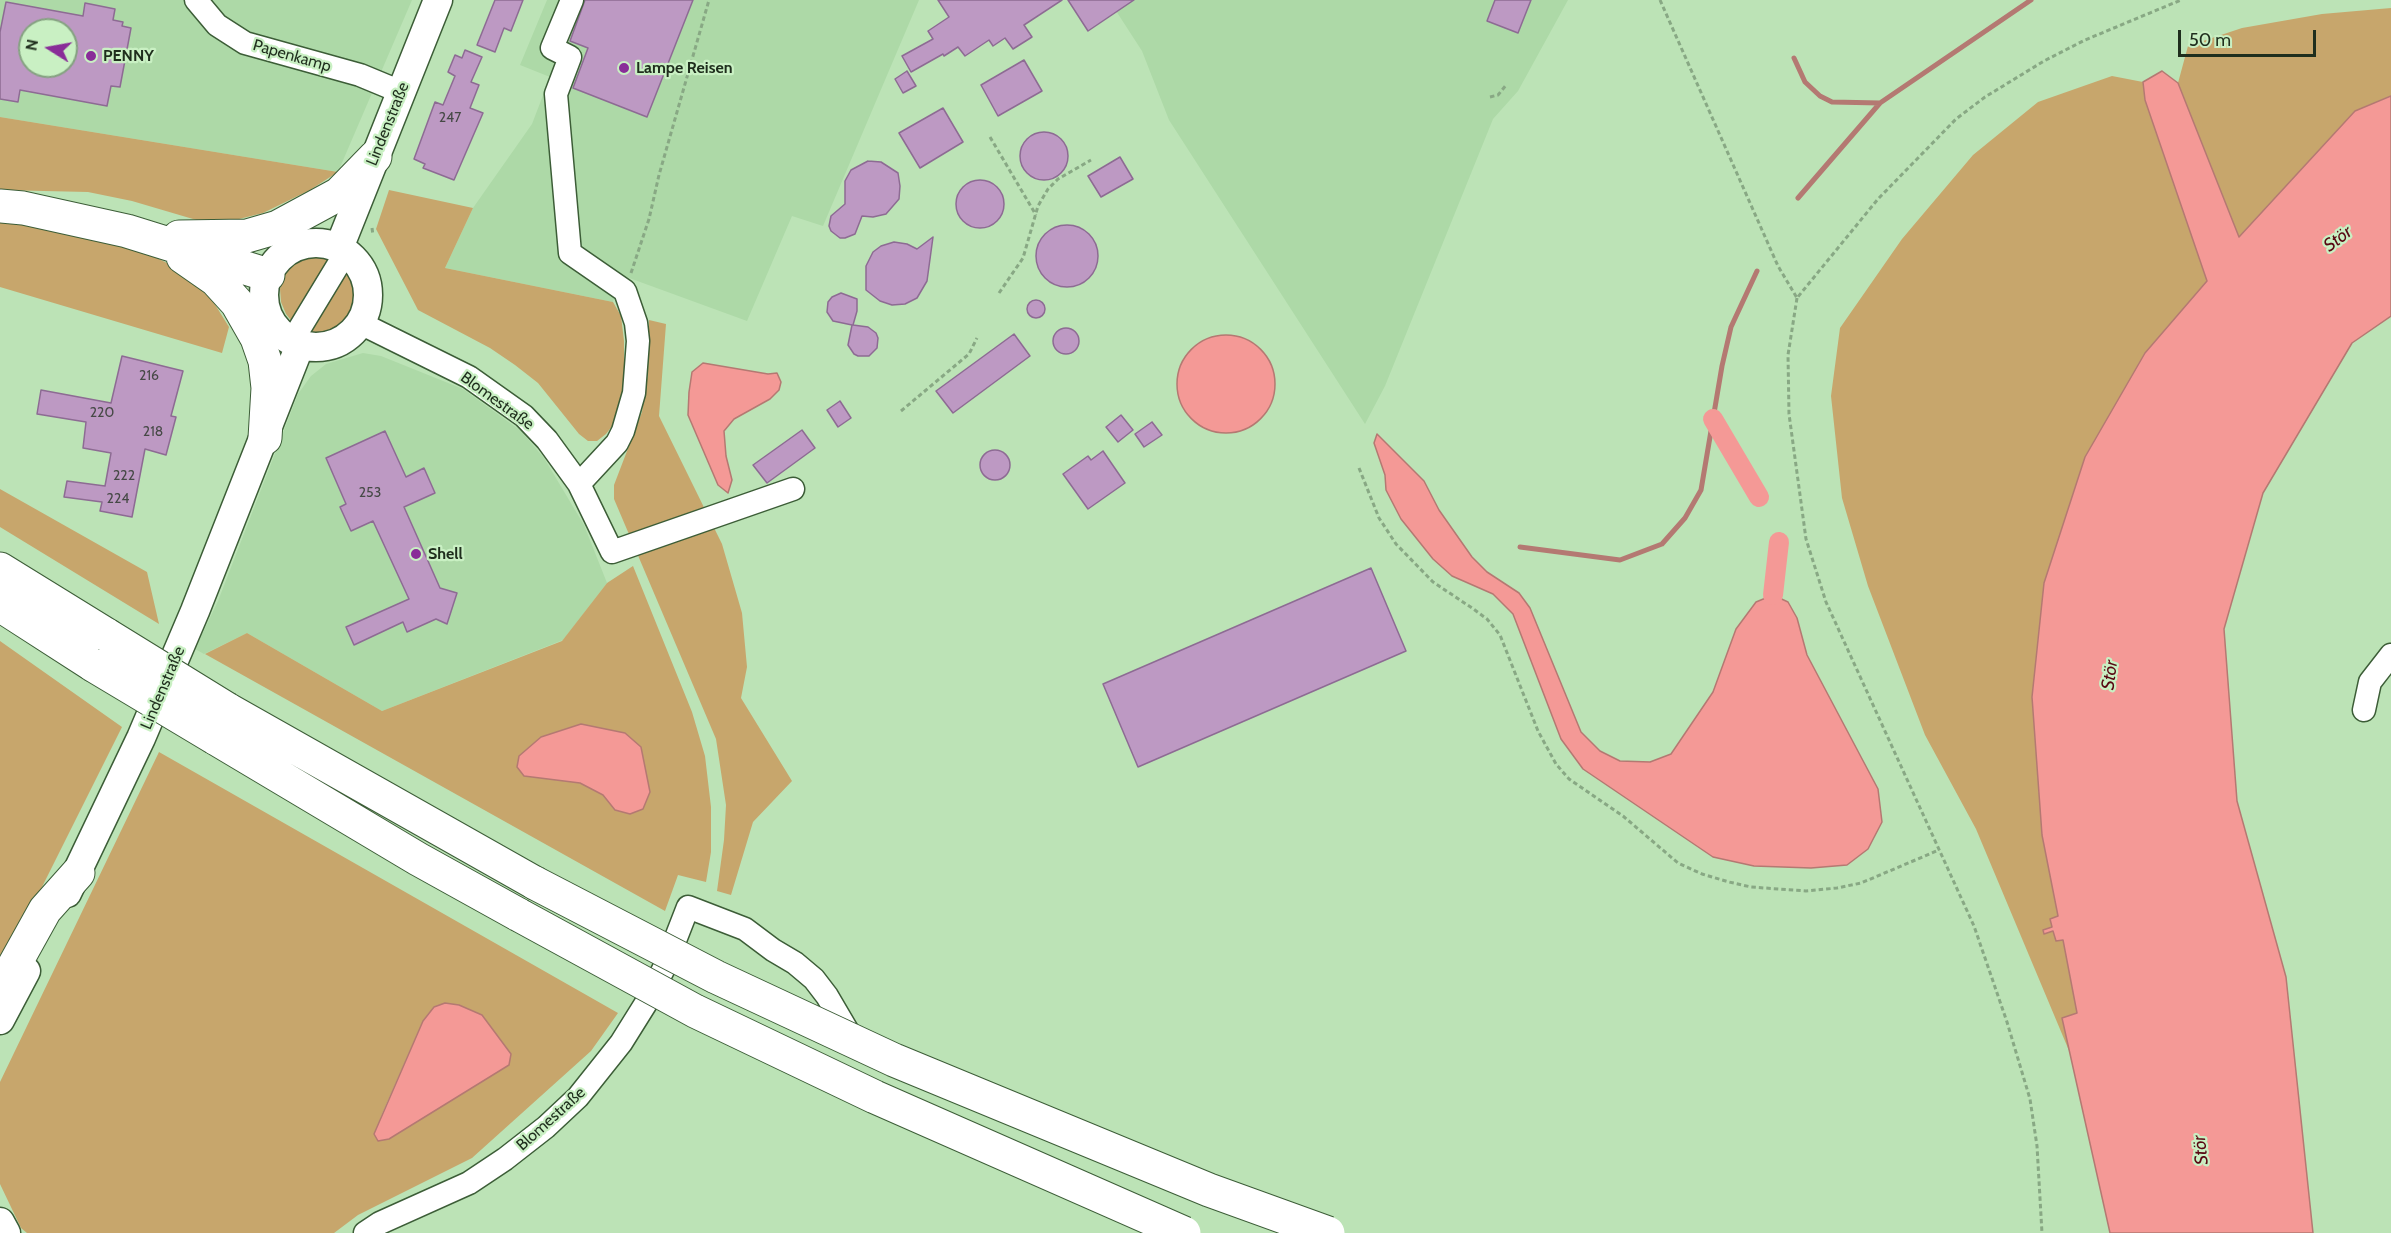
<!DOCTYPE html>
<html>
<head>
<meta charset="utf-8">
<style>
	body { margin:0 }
	#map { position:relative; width:2391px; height:1233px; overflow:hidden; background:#bce3b6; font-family:Cabin,sans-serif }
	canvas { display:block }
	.north { position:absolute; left:18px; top:18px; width:60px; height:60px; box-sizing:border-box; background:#c9f0c3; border:2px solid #85a281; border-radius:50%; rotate:281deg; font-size:16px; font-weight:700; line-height:24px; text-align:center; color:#1f2e1d }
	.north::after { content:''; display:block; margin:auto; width:21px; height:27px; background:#892d98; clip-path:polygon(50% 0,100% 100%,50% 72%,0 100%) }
	.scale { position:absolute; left:2178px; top:30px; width:138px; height:27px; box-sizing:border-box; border:3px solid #1f2e1d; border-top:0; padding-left:8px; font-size:18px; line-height:21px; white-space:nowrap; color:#1f2e1d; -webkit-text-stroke:4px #c9f0c3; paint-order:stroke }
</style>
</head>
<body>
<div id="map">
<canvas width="2391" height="1233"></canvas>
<div class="north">N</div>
<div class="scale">50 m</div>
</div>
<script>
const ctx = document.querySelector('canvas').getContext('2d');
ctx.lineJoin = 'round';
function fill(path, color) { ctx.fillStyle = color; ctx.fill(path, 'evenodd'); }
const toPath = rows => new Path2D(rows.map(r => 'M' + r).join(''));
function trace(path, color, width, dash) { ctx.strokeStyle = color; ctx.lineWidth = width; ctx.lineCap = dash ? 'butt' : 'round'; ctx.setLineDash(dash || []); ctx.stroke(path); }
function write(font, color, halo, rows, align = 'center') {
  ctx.font = font + ' Cabin,sans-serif'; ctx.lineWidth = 4.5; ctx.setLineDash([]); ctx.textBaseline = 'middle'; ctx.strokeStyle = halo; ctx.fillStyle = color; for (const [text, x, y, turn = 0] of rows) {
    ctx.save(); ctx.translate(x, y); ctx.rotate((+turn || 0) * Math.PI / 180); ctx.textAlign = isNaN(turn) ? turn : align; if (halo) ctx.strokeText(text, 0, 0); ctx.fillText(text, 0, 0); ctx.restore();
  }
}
fill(toPath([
	[0,0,412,0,338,172,0,117],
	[30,30,66,30,66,66,30,66],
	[547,0,919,0,823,226,792,216,747,321,621,275,613,302,445,268,473,208,532,124,550,77,520,65],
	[1109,0,1568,0,1518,91,1493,119,1385,386,1365,424,1169,120,1142,51],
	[363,353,381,356,463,389,521,431,544,458,584,525,607,583,563,640,382,711,247,633,204,654,195,649,218,601,298,394,311,376,326,364]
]), '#add9a7');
fill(toPath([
	[2391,8,2391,96,2355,111,2239,237,2178,83,2188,46,2242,28,2322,14],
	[2112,76,2143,82,2145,100,2207,281,2145,353,2044,583,2032,697,2042,835,2058,916,2052,927,2043,930,2053,931,2056,941,2063,940,2077,1013,2062,1018,2070,1053,1976,829,1925,735,1868,586,1842,498,1831,396,1840,328,1902,239,1973,155,2038,102],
	[0,117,338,172,310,190,263,213,239,219,239,227,210,224,132,201,88,192,0,190],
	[389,190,473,208,445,268,613,302,621,316,624,341,624,388,616,421,606,434,597,441,588,441,579,434,538,383,515,365,490,348,418,310,376,229],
	[0,222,66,227,151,255,185,272,211,298,229,327,222,353,0,287],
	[313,252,327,252,338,255,294,324,286,314,281,302,280,289,283,276,290,265,301,256],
	[349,263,358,276,362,290,360,304,354,316,344,326,332,332,319,333,306,331],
	[649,320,666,324,659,416,722,544,742,613,747,667,741,698,792,781,753,822,731,895,717,891,724,840,726,805,716,739,614,499,614,485,642,412,648,373],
	[0,489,147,572,159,624,0,527],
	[633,566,692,712,705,756,711,807,711,852,706,882,678,875,665,911,205,654,247,633,382,711,562,641,607,583],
	[581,724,615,810,603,795,580,783,541,737],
	[0,641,122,727,0,971],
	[159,752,618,1013,591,1051,472,1158,358,1215,334,1233,27,1233,21,1228,0,1184,0,1082],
	[434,1007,379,1121,423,1021]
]), '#c7a66c');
const water = toPath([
	[2162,71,2178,83,2239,237,2355,111,2391,96,2391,316,2352,343,2263,493,2224,629,2237,801,2286,977,2313,1233,2110,1233,2062,1018,2077,1013,2063,940,2056,941,2053,931,2044,934,2043,930,2052,927,2050,919,2058,916,2042,835,2032,697,2044,583,2085,457,2145,353,2207,281,2145,100,2143,82,2162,71],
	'1177 384a49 49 0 1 1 98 0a49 49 0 1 1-98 0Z',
	[703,363,768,374,777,373,781,382,779,390,770,399,734,419,724,431,726,456,732,480,728,493,718,485,688,415,689,392,692,372,703,363],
	[1377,434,1424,481,1439,510,1472,557,1487,572,1519,593,1530,608,1581,732,1600,751,1620,761,1650,762,1671,754,1713,692,1736,629,1756,602,1773,595,1788,602,1797,618,1807,655,1878,789,1882,822,1868,849,1847,865,1811,868,1754,866,1713,857,1583,769,1561,739,1513,614,1493,594,1452,576,1433,559,1401,519,1386,490,1385,475,1374,443,1377,434],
	[581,724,625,733,641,747,650,792,643,809,630,814,615,810,603,795,580,783,524,776,517,767,519,756,541,737,581,724],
	[445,1003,459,1005,482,1015,511,1054,509,1065,389,1139,378,1141,374,1134,423,1021,434,1007,445,1003]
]);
fill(water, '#f49996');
trace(water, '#b47972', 1.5);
trace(toPath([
	[1794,58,1805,82,1820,96,1832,102,1880,103,2031,0],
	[1798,198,1880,103],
	[1520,547,1620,560,1662,544,1685,518,1701,490,1722,366,1731,327,1757,271]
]), '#b47972', 5);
trace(toPath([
	[1713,419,1759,497],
	[1773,595,1779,542]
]), '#f49996', 20);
const building = toPath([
	[495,0,523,0,511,31,504,28,495,52,477,45,495,0],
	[585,0,693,0,647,117,573,88,588,48,570,41,585,0],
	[938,0,1062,0,1024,25,1032,37,1013,49,1005,38,993,46,989,40,965,56,958,47,944,56,943,54,911,72,902,56,933,39,928,31,949,17,938,0],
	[1068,0,1134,0,1088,31,1068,0],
	[1495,0,1531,0,1518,33,1487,21,1495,0],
	[6,2,83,16,85,3,115,9,113,20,123,22,122,26,131,28,120,87,111,86,107,106,20,90,18,102,0,99,0,32,6,2],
	[30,30,66,30,66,66,30,66,30,30],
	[465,50,482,57,471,82,479,85,470,108,483,113,454,180,423,168,425,164,414,159,435,102,443,105,455,76,448,72,455,55,462,58,465,50],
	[1024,60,1042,91,998,116,981,85,1024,60],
	[907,71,916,86,903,93,895,79,907,71],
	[943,108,963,142,920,168,899,133,943,108],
	'1020 156a24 24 0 1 1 48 0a24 24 0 1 1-48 0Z',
	[1120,157,1133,179,1101,197,1088,176,1120,157],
	[868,161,881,162,898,173,900,186,899,199,886,214,873,217,862,216,855,234,845,238,840,238,831,231,829,226,831,216,845,204,845,181,851,170,868,161],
	'956 204a24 24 0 1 1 48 0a24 24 0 1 1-48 0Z',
	'1036 256a31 31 0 1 1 62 0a31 31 0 1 1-62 0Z',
	[933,237,927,281,917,298,905,304,892,305,880,301,866,290,866,266,873,252,881,246,894,242,907,244,917,249,933,237],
	[841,293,857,299,857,311,853,325,868,327,876,333,878,338,877,348,869,356,858,356,854,354,848,345,852,325,833,321,827,312,828,302,832,297,841,293],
	'1027 309a9 9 0 1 1 18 0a9 9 0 1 1-18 0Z',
	'1053 341a13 13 0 1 1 26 0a13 13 0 1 1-26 0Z',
	[1014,334,1030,356,953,413,936,391,1014,334],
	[122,356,183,371,171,416,176,417,166,455,145,449,132,517,100,511,102,502,64,497,67,481,105,486,111,453,83,448,86,422,37,414,41,390,111,403,122,356],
	[840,401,851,418,838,427,827,410,840,401],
	[1121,415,1133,430,1118,442,1106,427,1121,415],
	[1152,422,1162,435,1144,447,1135,434,1152,422],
	[802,430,815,448,767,483,753,465,802,430],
	[385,431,406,477,424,468,435,493,404,507,440,588,457,593,447,624,436,619,407,632,403,622,354,645,346,627,409,599,373,521,351,531,340,507,346,504,326,458,385,431],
	'980 465a15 15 0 1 1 30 0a15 15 0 1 1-30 0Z',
	[1103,451,1125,483,1088,509,1063,474,1088,456,1091,460,1103,451],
	[1371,568,1406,651,1138,767,1103,684,1371,568]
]);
fill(building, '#bd99c3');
trace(building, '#8d6b93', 1.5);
const minor = toPath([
	[196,0,217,25,245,43,360,75,401,92],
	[572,0,552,48,570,57,556,94,570,253,625,291,636,323,638,341,634,393,623,431,617,443,579,484],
	[360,323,469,377,524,416,547,440,579,484,612,552,793,489],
	[292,341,346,252],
	[2364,710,2370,682,2391,655],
	[365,1233,380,1223,469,1183,505,1159,546,1127,578,1097,621,1043,646,1003,665,966,688,907,745,929,773,950,795,963,814,979,827,996,854,1042]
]);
const major = toPath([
	'264 295a52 52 0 1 1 104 0a52 52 0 1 1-104 0Z',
	[339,248,438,0],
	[67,893,141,738,195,611,300,345],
	[0,1020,26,971],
	[0,1222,6,1233]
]);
const highway = toPath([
	[0,206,23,208,127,231,268,275],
	[179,237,247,236,278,227,339,194,375,157],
	[183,257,216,280,237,303,257,338,265,361,268,388,265,438],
	[0,569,107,635],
	[0,605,93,665],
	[227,709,535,883],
	[215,738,418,859,519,915],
	[0,991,45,910,78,873]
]);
trace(minor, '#3c5d37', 25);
trace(major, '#3c5d37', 31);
trace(highway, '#3c5d37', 35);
trace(toPath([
	[1660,0,1778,266,1797,298,1878,199,1956,119,1985,97,2044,61,2085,40,2181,0],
	[1490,97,1498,95,1507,84],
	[990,137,1036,215],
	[372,228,373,235],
	[631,273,649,219,659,175,709,0],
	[999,293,1023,258,1038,206,1048,189,1058,179,1091,160],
	[1797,298,1788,355,1789,414,1806,539,1826,602,1974,926,2007,1022,2030,1099,2037,1146,2042,1233],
	[901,411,969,354,977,338],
	[1359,468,1379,518,1396,544,1433,582,1472,608,1487,619,1500,635,1538,731,1556,764,1569,779,1623,816,1678,863,1702,874,1729,882,1751,887,1806,891,1837,888,1861,883,1939,850]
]), '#88a884', 3, [4.5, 3]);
trace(minor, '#fff', 22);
trace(major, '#fff', 28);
trace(highway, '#fff', 33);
const highwayBridge = toPath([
	[107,635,227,709],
	[93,665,215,738],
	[535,883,716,977,894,1060,1209,1190,1328,1233],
	[519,915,695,1011,875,1097,1184,1233]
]);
trace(highwayBridge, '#3c5d37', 35, []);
trace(highwayBridge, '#fff', 33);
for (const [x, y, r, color] of [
	[91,56,6,"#892d98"],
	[624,68,6,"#892d98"],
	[416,554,6,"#892d98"]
]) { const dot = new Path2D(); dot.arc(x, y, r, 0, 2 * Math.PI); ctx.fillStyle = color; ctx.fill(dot); trace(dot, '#c9f0c3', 2); }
write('14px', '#464946', null, [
	["247",450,118],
	["216",149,376],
	["220",102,413],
	["218",153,432],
	["222",124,476],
	["253",370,493],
	["224",118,499]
]);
write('bold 16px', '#1f2e1d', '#c9f0c3', [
	["PENNY",103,56],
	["Lampe Reisen",636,68],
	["Shell",428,554]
], 'left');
write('16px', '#1f2e1d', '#c9f0c3', [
	["Papenkamp",292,56,16],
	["Lindenstraße",388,124,-68],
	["Blomestraße",497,401,36],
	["Lindenstraße",163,688,-67],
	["Blomestraße",551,1119,-42]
]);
write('italic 18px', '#580712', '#c9f0c3', [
	["Stör",2338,239,-37],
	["Stör",2110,675,-82],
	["Stör",2201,1150,-96]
]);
</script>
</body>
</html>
